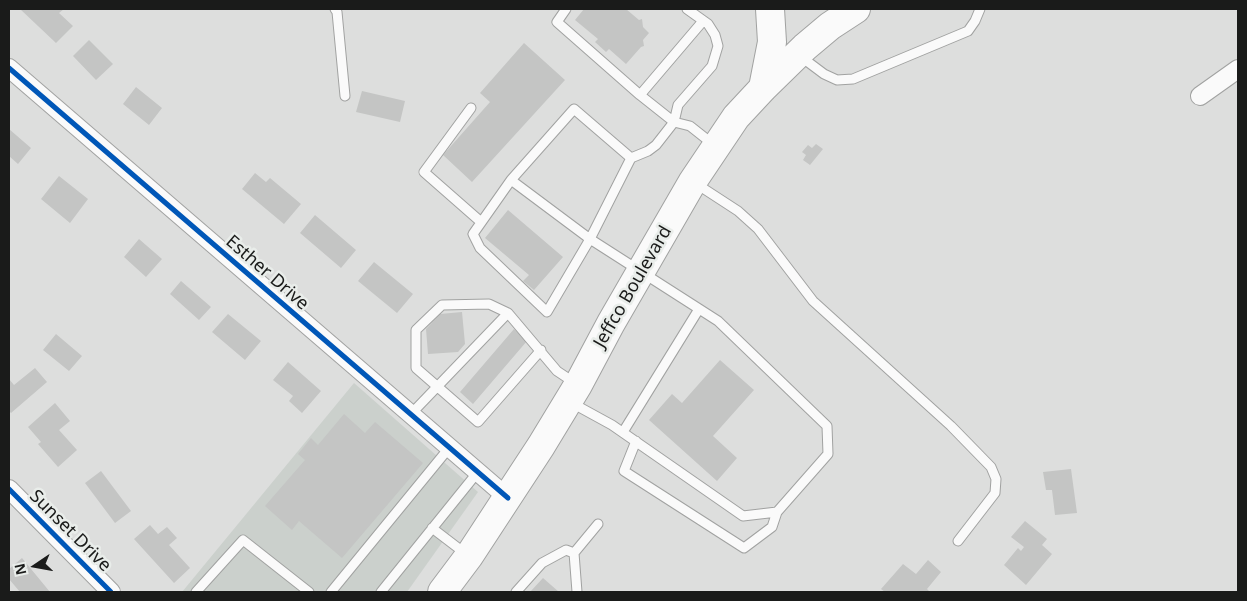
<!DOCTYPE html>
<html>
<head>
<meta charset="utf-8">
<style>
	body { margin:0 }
	#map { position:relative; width:1247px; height:601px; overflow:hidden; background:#dddedd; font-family:"Noto Sans",sans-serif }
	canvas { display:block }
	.frame { position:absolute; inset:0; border:10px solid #1a1b1a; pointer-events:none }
	.north { position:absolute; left:10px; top:541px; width:50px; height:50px; -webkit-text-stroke:4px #e9edea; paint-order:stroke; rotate:258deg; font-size:14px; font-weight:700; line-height:20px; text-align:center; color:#1a1b1a }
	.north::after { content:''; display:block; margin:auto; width:18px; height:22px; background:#1a1b1a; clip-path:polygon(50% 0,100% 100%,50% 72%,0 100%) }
</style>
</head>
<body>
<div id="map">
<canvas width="1247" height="601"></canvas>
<div class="frame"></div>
<div class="north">N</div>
</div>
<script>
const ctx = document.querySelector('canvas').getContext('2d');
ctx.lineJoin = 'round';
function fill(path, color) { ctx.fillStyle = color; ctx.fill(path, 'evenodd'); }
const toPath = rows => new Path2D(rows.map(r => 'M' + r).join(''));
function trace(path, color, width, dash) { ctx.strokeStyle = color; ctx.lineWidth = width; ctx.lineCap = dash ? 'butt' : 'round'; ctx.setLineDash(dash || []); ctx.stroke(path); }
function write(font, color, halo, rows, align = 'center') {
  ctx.font = font + ' "Noto Sans",sans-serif'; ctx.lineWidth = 5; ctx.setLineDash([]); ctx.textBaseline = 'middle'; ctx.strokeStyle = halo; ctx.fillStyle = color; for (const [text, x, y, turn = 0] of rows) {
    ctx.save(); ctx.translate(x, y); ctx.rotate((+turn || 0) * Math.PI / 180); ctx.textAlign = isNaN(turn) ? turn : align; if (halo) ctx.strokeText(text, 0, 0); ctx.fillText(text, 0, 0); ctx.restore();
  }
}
fill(toPath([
	[354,383,478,492,407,592,182,592]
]), '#cbd0cc');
fill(toPath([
	[20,9,64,9,59,13,73,26,56,43],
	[584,9,626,9,639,20,642,19,643,27,649,33,643,40,644,46,641,47,626,64,609,49,606,52,595,42,598,39,575,20],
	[89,40,113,64,96,80,73,56],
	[524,43,565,80,472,182,443,155,490,102,480,93],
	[136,87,162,108,149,125,123,104],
	[362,91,405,101,400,122,356,112],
	[9,129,31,148,18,164,9,156],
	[816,144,823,149,810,165,803,160,806,155,802,152,808,145,812,148],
	[255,173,266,182,270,178,301,204,284,224,242,189],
	[59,176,88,199,70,223,41,199],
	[508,210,563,257,534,290,523,281,529,275,485,238],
	[315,215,356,250,341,268,300,233],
	[139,239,162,259,146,277,124,257],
	[374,262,413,294,397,313,358,281],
	[181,281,211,307,199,320,170,294],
	[462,312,465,344,458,352,428,354,426,329,440,314],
	[228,314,261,341,245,360,212,332],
	[514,329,527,341,473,404,460,392],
	[56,334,82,356,69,371,43,350],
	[720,360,754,390,713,436,737,458,717,481,649,420,672,394,682,403],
	[288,362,321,391,302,413,289,401,293,396,273,380],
	[35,368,47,382,11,413,9,411,9,379,14,385],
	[55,403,70,421,59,430,77,450,58,467,38,444,41,442,28,427],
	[344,414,365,433,375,422,423,463,342,558,299,521,292,530,265,506,305,460,298,454,311,438,318,445],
	[1071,469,1077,513,1055,515,1052,490,1046,490,1043,472],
	[101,471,131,511,115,523,85,483],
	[1025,521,1047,539,1042,545,1052,554,1026,585,1004,565,1018,548,1021,551,1024,547,1011,537],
	[150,525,158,534,167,527,177,538,169,545,190,568,174,583,134,539],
	[22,558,50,592,20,592,9,579,9,569],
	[928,560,941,572,927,589,930,592,885,592,881,589,903,564,916,574],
	[543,578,559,592,530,592]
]), '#c4c5c4');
const lane = toPath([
	[335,9,337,12,345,96],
	[566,9,557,22,640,95,674,122,690,126,714,145],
	[800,56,824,74,837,80,853,79,968,31,975,21,980,9],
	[640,95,703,21],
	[471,108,424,172,481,222],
	[631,158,648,151,656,145,674,122,678,105,712,66,718,46,715,35,708,24,687,9],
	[511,180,574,109,631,158,590,239,547,312,480,248,473,234,511,180,590,239,718,321,827,426,828,454,777,512,772,527,744,548,624,471,636,441],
	[695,183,738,211,758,229,813,301,951,426,991,467,996,479,995,493,958,541],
	[508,313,489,304,442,305,416,330,416,368,478,422,541,350],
	[570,402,612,425,743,516,777,512],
	[410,415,508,313,557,371,575,383],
	[623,432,699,309],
	[432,528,466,554],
	[196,592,243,540,309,592],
	[331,592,449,448],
	[381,592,477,473],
	[516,592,542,563,566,550,574,553],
	[577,592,574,553,598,524]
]);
const street = toPath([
	[9,68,508,498],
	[1200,96,1238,69],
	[9,489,111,592]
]);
const primary = toPath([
	[763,88,772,42,770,9],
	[442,592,469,556,541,446,578,385,611,323,693,181,736,117,763,88,805,47,830,26,856,9]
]);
trace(lane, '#a1a2a1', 11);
trace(street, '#a1a2a1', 20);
trace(primary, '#a1a2a1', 30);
trace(lane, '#fafafa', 9);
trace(street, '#fafafa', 18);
trace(primary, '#fafafa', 28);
trace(toPath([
	[9,68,508,498],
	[9,489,111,592]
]), '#0057b8', 5);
write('18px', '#1a1b1a', '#e9edea', [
	["Esther Drive",267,273,41],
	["Jeffco Boulevard",633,287,-60],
	["Sunset Drive",70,531,45]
]);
</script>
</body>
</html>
